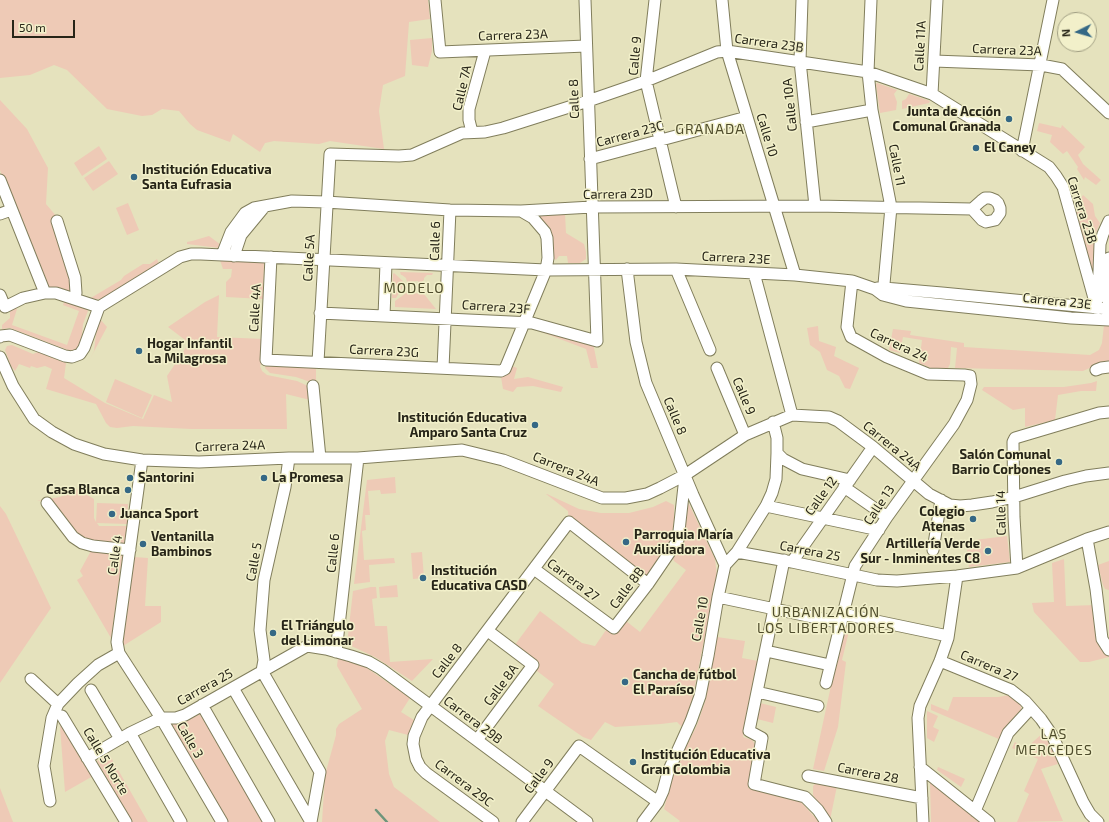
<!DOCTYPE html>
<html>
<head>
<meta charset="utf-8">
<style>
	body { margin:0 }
	#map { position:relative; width:1109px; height:822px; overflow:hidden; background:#e5e2bd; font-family:"Exo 2",sans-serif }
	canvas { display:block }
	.north { position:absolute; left:1057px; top:12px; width:40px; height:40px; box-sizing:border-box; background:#f2f0ca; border:1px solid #a19f83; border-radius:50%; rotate:265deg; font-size:11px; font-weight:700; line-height:16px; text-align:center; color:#272518 }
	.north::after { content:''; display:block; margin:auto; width:14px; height:18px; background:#356885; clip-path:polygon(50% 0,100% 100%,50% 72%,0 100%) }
	.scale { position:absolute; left:12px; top:20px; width:63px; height:18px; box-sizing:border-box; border:2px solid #272518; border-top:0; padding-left:5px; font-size:12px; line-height:14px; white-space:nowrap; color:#272518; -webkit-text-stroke:3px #f2f0ca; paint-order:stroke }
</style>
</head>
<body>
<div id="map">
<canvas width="1109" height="822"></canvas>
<div class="north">N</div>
<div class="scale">50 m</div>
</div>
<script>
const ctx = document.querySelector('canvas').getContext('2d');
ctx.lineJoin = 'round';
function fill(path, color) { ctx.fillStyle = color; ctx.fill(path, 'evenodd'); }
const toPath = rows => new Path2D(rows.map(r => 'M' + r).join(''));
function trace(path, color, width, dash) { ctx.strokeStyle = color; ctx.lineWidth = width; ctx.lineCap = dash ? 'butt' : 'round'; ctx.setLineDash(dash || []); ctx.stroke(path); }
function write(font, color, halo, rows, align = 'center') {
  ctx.font = font + ' "Exo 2",sans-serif'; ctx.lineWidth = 3; ctx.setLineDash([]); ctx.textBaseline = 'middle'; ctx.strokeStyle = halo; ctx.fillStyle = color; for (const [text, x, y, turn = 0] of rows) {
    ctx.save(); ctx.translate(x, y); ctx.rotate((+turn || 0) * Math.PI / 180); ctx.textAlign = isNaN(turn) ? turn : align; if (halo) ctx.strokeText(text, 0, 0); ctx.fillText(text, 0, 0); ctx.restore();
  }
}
fill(toPath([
	[0,0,428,0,430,19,409,22,405,76,383,85,379,111,384,149,330,141,319,144,274,141,265,143,260,152,233,134,230,142,197,130,190,124,179,111,162,109,152,115,142,116,107,109,67,70,54,65,30,75,0,78],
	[432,38,432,51,428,67,412,65,410,40],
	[877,83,897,90,894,94,897,102,896,110,880,113,876,84],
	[909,94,930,101,929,103,902,109,902,101,906,99],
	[0,100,27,129,48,168,46,204,57,217,73,290,72,292,48,288,14,209,0,170],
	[1039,123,1061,128,1062,125,1085,147,1078,155,1083,164,1101,180,1096,185,1085,177,1084,180,1077,169,1078,167,1067,151,1063,154,1050,142,1052,135,1037,131],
	[99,146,107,159,82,176,74,163],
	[109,161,118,174,93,191,84,178],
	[1083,195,1093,204,1095,216,1100,223,1095,235,1094,246,1094,275,1093,279,1074,209],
	[128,203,139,230,127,235,116,208],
	[565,213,566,233,584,244,586,252,586,259,580,263,568,263,567,256,559,256,556,260,553,258,551,240,538,215],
	[209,236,221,245,219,248,187,244,187,242,192,241],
	[157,259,159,264,102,299,89,299,121,280,124,276,143,264,150,264],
	[220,260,264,263,263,299,226,297,226,282,231,277,232,269,223,269],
	[400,272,433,273,432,275,427,275,424,278,424,280,420,283,418,283,418,281,407,282,406,278,402,275,401,275],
	[394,273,405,283,396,298,392,298,393,274],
	[409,291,412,291,412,293,424,294,436,309,395,307,395,301],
	[896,292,1084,311,1083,314,895,295],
	[219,295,217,337,264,339,263,360,260,366,262,371,267,375,297,381,310,387,310,400,286,394,287,429,191,429,133,426,117,428,110,427,106,423,96,404,46,389,52,369,45,366,37,368,31,366,30,368,19,364,15,371,11,366,5,350,7,346,12,345,33,354,38,352,66,363,64,378,105,403,143,419,154,395,172,402,167,376,189,343,168,327,205,302],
	[65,300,85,306,88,311,83,324,81,345,77,352,70,351,10,328,2,329,2,325,10,318,10,311,14,306,17,309,12,325,67,345,79,311,63,305],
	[100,319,107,327,90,359,94,351,97,326],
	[1104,325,1109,325,1109,363,1094,366,1083,371,955,368,957,348,951,347,950,364,948,368,931,368,919,363,922,340,903,337,900,353,889,350,893,329,911,331,910,335,964,343,964,347,1090,355,1099,350,1102,343],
	[818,326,819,341,836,347,834,356,859,368,850,389,845,388,839,376,827,370,820,352,810,345,807,328],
	[531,328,593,343,598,368,591,368,586,349],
	[267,363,316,367,316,384,296,377,270,373,265,368],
	[512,366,517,368,514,379,528,377,563,387,561,392,533,386,517,387,513,392,503,389,501,377,508,373],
	[115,379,152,395,142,418,106,402],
	[1097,381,1096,391,1081,391,1058,395,1055,420,1025,427,1025,408,1013,410,982,390,984,387,1064,387,1091,383],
	[395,477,396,493,381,494,380,490,368,491,370,515,365,515,366,530,362,531,364,560,394,558,395,563,369,565,370,582,354,584,367,480],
	[77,489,94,499,94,518,96,522,97,503,128,504,127,524,97,523,99,526,127,526,124,546,83,539,75,533,49,501,37,501,60,497],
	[546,494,547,494,579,509,601,513,629,513,653,507,666,501,674,505,674,520,671,543,647,579,569,521,568,511],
	[688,502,715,559,717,576,690,710,682,727,677,722,661,724,615,727,605,722,591,740,583,737,538,706,554,684,537,671,539,667,514,646,540,611,582,643,595,646,606,630,614,635,626,621,640,632,686,570,674,561,673,559,681,546,684,537,686,503],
	[0,506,6,514,51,608,0,683],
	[1007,536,1010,562,969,567,966,541],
	[92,549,123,552,111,638,77,580,83,576,80,571],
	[422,552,424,578,413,579,411,553],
	[134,557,148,558,145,606,161,606,161,622,123,646,122,638],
	[1064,559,1066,606,1096,605,1109,657,1089,662,1080,662,1034,612,1032,603,1054,602,1052,563],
	[1109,561,1109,590,1105,589,1103,585,1098,565],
	[397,585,398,597,380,598,379,587],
	[371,587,376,587,377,598,372,599,375,626,387,626,390,662,433,659,412,681,375,657,347,644,353,591],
	[849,619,851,623,842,660,846,662,838,727,824,771,813,769,845,621],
	[717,637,745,641,742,658,758,661,743,737,752,740,757,747,748,788,788,797,801,802,819,822,679,822,680,821,664,809,673,774,697,725,705,702],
	[338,658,364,666,410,698,401,712,414,720,408,735,389,730,385,741,389,774,394,787,440,822,322,822,325,775,336,735,336,729,339,724,362,709,337,666],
	[1010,695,1021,703,1021,711,1003,733,1001,740,931,710,931,704,948,711,953,697,998,697],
	[760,703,776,707,773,723,757,719],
	[927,711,938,716,933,727,939,730,934,742,927,738],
	[200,714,265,822,227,822,169,722,179,724],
	[63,723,93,776,65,792,60,727],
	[1044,732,1053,749,1058,764,1041,769,1063,821,1017,822,1029,794,1024,791,1038,759,1012,748,1015,742,1024,750],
	[109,754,148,822,132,822,97,761],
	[938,767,965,779,961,787,937,770],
	[933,782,981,822,931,822,930,783],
	[816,783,837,786,830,820,813,795,813,786],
	[0,788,13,822,0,822]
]), '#eecab6');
trace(toPath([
	[376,810,387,822]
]), '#6d957b', 2.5);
const minor = toPath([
	[435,0,440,52,586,46],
	[655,0,646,81,676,207],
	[722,0,727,51,795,275],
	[802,0,800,61,815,206],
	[871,0,868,72,872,110,891,207,883,295],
	[934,61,1041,65,1062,69,1109,113],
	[932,94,937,0],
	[806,122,872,110],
	[472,132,469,120,469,109,485,51],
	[1022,151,1053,0],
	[590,159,747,117],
	[0,180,45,293],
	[0,214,11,210],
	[57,221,75,278,76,293,74,298],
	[222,255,231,232,245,213,254,208,292,201,326,202,450,210,521,211,592,207,815,206,972,209,981,201,985,198,990,198,995,200,998,203,1000,208,1000,213,995,220,986,222,982,220,972,209],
	[234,256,241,235,265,206],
	[271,257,266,360,501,371,505,369,546,270,548,258,547,238,545,232,533,218,521,211],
	[627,269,636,342,646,383,693,495,725,565],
	[676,269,710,350],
	[754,273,792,415],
	[877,288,884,288,942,293,1109,309],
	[0,295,5,307,23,298,45,293,56,293,99,307],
	[1098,299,1100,244,1103,234,1109,221],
	[320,313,532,323,597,341,585,0],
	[1108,315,1109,258],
	[384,316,386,263],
	[0,337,1,336,10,335,65,356,72,357,80,354,84,348,99,307,180,257,191,254,201,254,546,270,676,269,795,275,852,281,875,289,883,295,906,301,1071,318,1109,320],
	[0,357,13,386,34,419,52,432,74,444,104,454,142,460,199,462,289,458,358,458,462,450,503,460,602,498,626,498,647,494,660,488,685,475,745,435,792,415,829,417,838,421,873,447,929,494,950,505,960,506,972,505,992,502,1014,497,1065,481,1086,476,1109,473],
	[318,362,330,154,399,156,412,155,462,133,485,132,503,128,588,101,646,81,717,52,727,51,868,72,932,94,1049,167,1056,176,1063,187,1097,309],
	[443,368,450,210],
	[717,368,745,435],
	[1096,370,1101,368,1109,367],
	[313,386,320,458],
	[777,453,783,459,802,469,850,480],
	[289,458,285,487,264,580,260,630,264,660,262,671,320,772,311,822],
	[142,460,117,642,119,653,161,718,222,822],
	[844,487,887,517],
	[47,503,73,537,82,543,93,546,130,550],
	[766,506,879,530],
	[1087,539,1096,589,1102,639,1109,650],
	[933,550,941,500],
	[737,552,792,562,877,580,897,581,957,576,1017,568,1087,539,1109,532],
	[784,560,749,731,762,738,754,784,805,797,818,810,826,822],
	[792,562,873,447],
	[1017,568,1014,517,1013,442,1015,438,1099,413,1109,412],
	[534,569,614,628,648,584,678,540,685,477],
	[718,597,841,623],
	[843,614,948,636],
	[766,651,830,665],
	[336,652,358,458],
	[940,661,1011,690,1025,701,1041,719,1052,735,1083,802,1090,814,1098,822],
	[31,679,58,704],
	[826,683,855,566,887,517,954,424,967,400,971,384,970,376,964,375,928,374,887,357,851,337,847,327,852,281],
	[233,688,311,822],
	[91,690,120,739],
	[757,692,818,706],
	[202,705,269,822],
	[62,716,126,822],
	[130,733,181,822],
	[477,740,533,665,488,631],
	[87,758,130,733,161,718,176,718,185,715,307,646,326,649,351,656,369,662,381,669,587,822],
	[920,767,989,822],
	[808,776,922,798],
	[50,801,44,766,52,718,58,704,78,683,98,665,119,653],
	[975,811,1008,733,1031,708],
	[493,822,426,773,420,767,416,759,413,744,414,736,422,717,569,522,648,584],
	[522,822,579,746,658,802],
	[643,822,658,802,663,791,668,772,691,721,700,696,708,656,718,597,725,565,737,552,766,506,772,493,776,479,777,453,777,438,773,422],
	[923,822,918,718,920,706,940,661,948,638,957,576]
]);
trace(minor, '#817e5c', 13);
trace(minor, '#fff', 11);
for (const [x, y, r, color] of [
	[1009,119,4,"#356885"],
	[976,148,4,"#356885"],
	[134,177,4,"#356885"],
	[139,351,4,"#356885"],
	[535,425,4,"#356885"],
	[1059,462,4,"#356885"],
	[130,478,4,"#356885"],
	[264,478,4,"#356885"],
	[128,490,4,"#356885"],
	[112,514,4,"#356885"],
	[973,519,4,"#356885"],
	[626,542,4,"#356885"],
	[143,544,4,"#356885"],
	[988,551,4,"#356885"],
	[423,578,4,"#356885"],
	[273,633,4,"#356885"],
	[625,682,4,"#356885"],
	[633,762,4,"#356885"]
]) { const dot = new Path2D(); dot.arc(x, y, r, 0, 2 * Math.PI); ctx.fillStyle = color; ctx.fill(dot); trace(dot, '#f2f0ca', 1.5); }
write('13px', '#272518', '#f2f0ca', [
	["Carrera 23A",513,35,-2],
	["Carrera 23B",769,43,8],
	["Calle 11A",920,46,-87],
	["Carrera 23A",1007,50,2],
	["Calle 9",635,56,-85],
	["Calle 7A",462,88,-77],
	["Calle 8",574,99,-92],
	["Calle 10A",790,105,-96],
	["Carrera 23C",630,134,-15],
	["Calle 10",767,135,73],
	["Calle 11",897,165,79],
	["Carrera 23D",618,194,-1],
	["Carrera 23B",1082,210,72],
	["Calle 6",435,241,-88],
	["Calle 5A",309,258,-87],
	["Carrera 23E",736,258,3],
	["Carrera 23E",1057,301,6],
	["Carrera 23F",496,307,4],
	["Calle 4A",255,308,-87],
	["Carrera 24",899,345,25],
	["Carrera 23G",384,351,3],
	["Calle 9",744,396,67],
	["Calle 8",675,416,67],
	["Carrera 24A",230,446,-2],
	["Carrera 24A",892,446,39],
	["Carrera 24A",566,469,22],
	["Calle 12",821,496,-54],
	["Calle 13",879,505,-56],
	["Calle 14",1001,513,-91],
	["Carrera 25",810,551,11],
	["Calle 6",333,553,-84],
	["Calle 4",115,555,-82],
	["Calle 5",254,562,-80],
	["Carrera 27",573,580,37],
	["Calle 8B",627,588,-53],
	["Calle 10",700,619,-80],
	["Calle 8",447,661,-52],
	["Carrera 27",989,666,23],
	["Calle 8A",501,685,-53],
	["Carrera 25",205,687,-29],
	["Carrera 29B",473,720,37],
	["Calle 3",190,740,60],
	["Calle 5 Norte",106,761,59],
	["Carrera 28",868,773,11],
	["Calle 9",539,776,-53],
	["Carrera 29C",464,783,37]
]);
write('bold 13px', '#272518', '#f2f0ca', [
	["Junta de Acción",1001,112,"right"],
	["Comunal Granada",1001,127,"right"],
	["El Caney",984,148],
	["Institución Educativa",142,170],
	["Santa Eufrasia",142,185],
	["Hogar Infantil",147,344],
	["La Milagrosa",147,359],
	["Institución Educativa",527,418,"right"],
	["Amparo Santa Cruz",527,433,"right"],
	["Salón Comunal",1051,455,"right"],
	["Barrio Corbones",1051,470,"right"],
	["Santorini",138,478],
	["La Promesa",272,478],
	["Casa Blanca",120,490,"right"],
	["Colegio",965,512,"right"],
	["Atenas",965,527,"right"],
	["Juanca Sport",120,514],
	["Parroquia María",634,535],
	["Auxiliadora",634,550],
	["Ventanilla",151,537],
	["Bambinos",151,552],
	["Artillería Verde",980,544,"right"],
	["Sur - Inminentes C8",980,559,"right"],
	["Institución",431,571],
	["Educativa CASD",431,586],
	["El Triángulo",281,626],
	["del Limonar",281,641],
	["Cancha de fútbol",633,675],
	["El Paraíso",633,690],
	["Institución Educativa",641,755],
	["Gran Colombia",641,770]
], 'left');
ctx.letterSpacing = '1px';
write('14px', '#4f4c2c', '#f2f0ca', [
	["GRANADA",710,129],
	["MODELO",414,288],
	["URBANIZACIÓN",826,612],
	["LOS LIBERTADORES",826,628],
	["LAS",1054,734],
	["MERCEDES",1054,750]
]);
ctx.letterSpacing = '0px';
</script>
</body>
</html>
